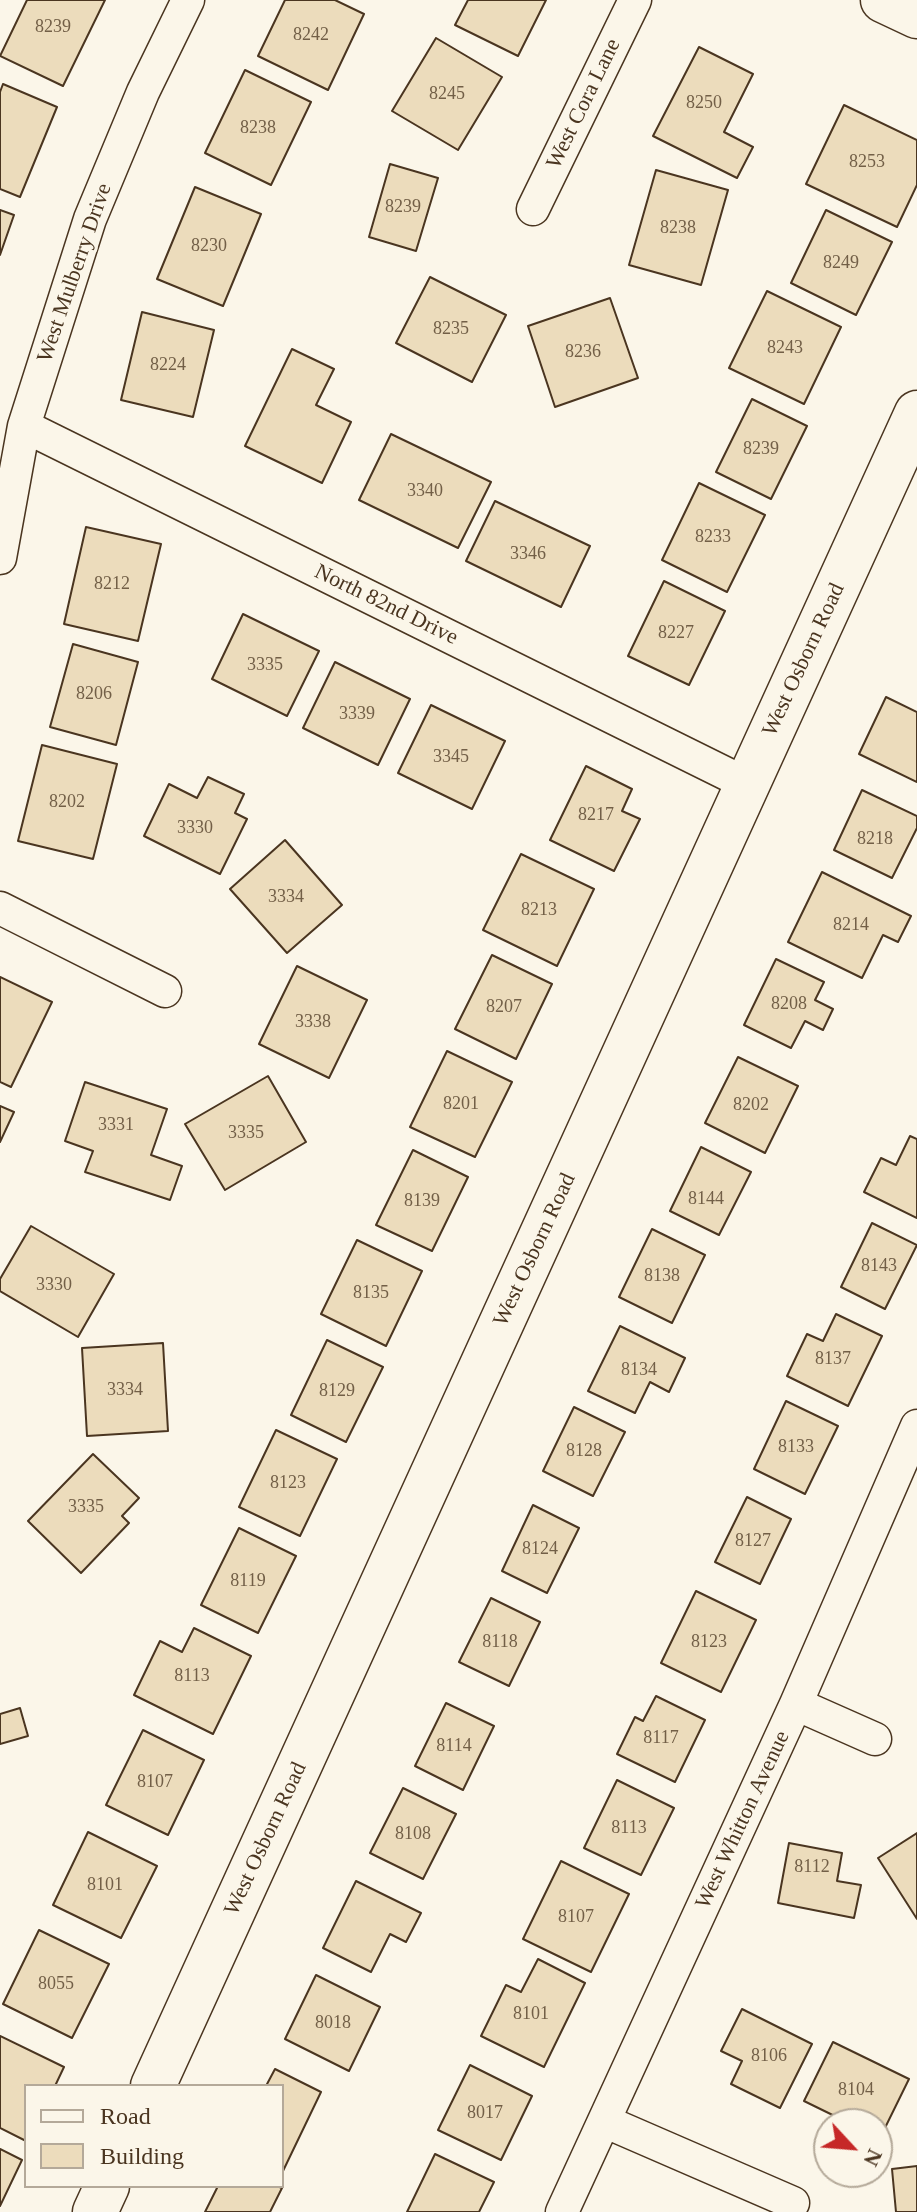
<!DOCTYPE html>
<html>
<head>
<meta charset="utf-8">
<style>
	body { margin:0 }
	#map { position:relative; width:917px; height:2212px; overflow:hidden; background:#fbf6e9; font-family:Georgia,serif }
	canvas { display:block }
	.legend { position:absolute; left:24px; top:2084px; width:260px; height:104px; box-sizing:border-box; background:#fbf6e9; border:2px solid #b4a999; margin:0; padding:10px 14px; list-style:none; font-size:24px; color:#4a3520 }
	.legend li { display:flex; align-items:center; gap:16px; height:40px }
	.legend b { width:40px; border:2px solid #b4a999 }
	.north { position:absolute; left:813px; top:2108px; width:80px; height:80px; box-sizing:border-box; background:#fbf6e9; border:2px solid #b4a999; border-radius:50%; rotate:116deg; font-size:22px; font-weight:700; line-height:32px; text-align:center; color:#4a3520 }
	.north::after { content:''; display:block; margin:auto; width:28px; height:36px; background:#c62828; clip-path:polygon(50% 0,100% 100%,50% 72%,0 100%) }
</style>
</head>
<body>
<div id="map">
<canvas width="917" height="2212"></canvas>
<ul class="legend">
<li><b style="height:10px;background:#fbf6e9"></b>Road</li>
<li><b style="height:22px;background:#ecdcbc"></b>Building</li>
</ul>
<div class="north">N</div>
</div>
<script>
const ctx = document.querySelector('canvas').getContext('2d');
ctx.lineJoin = 'round';
function fill(path, color) { ctx.fillStyle = color; ctx.fill(path, 'evenodd'); }
const toPath = rows => new Path2D(rows.map(r => 'M' + r).join(''));
function trace(path, color, width, dash) { ctx.strokeStyle = color; ctx.lineWidth = width; ctx.lineCap = dash ? 'butt' : 'round'; ctx.setLineDash(dash || []); ctx.stroke(path); }
function write(font, color, halo, rows, align = 'center') {
  ctx.font = font + ' Georgia,serif'; ctx.lineWidth = 6; ctx.setLineDash([]); ctx.textBaseline = 'middle'; ctx.strokeStyle = halo; ctx.fillStyle = color; for (const [text, x, y, turn = 0] of rows) {
    ctx.save(); ctx.translate(x, y); ctx.rotate((+turn || 0) * Math.PI / 180); ctx.textAlign = isNaN(turn) ? turn : align; if (halo) ctx.strokeText(text, 0, 0); ctx.fillText(text, 0, 0); ctx.restore();
  }
}
const building = toPath([
	[27,0,105,0,63,86,0,56,27,0],
	[285,0,335,0,364,14,328,90,258,56,285,0],
	[468,0,546,0,518,56,455,25,468,0],
	[436,38,502,77,458,150,392,111,436,38],
	[699,47,753,74,724,132,753,147,737,178,653,136,699,47],
	[245,70,311,102,271,185,205,153,245,70],
	[3,84,57,107,20,197,0,189,0,92,3,84],
	[844,105,917,140,917,185,897,227,806,184,844,105],
	[390,164,438,178,416,251,369,237,390,164],
	[656,170,728,190,701,285,629,265,656,170],
	[195,187,261,214,223,306,157,279,195,187],
	[0,210,14,215,0,255,0,210],
	[826,210,892,242,856,315,791,283,826,210],
	[430,277,506,315,472,382,396,343,430,277],
	[767,291,841,327,804,404,729,368,767,291],
	[610,298,638,378,555,407,528,326,610,298],
	[142,312,214,330,193,417,121,400,142,312],
	[292,349,334,369,316,405,351,422,322,483,245,446,292,349],
	[752,399,807,426,771,499,716,472,752,399],
	[391,434,491,482,458,548,359,500,391,434],
	[699,483,765,515,727,592,662,560,699,483],
	[495,501,590,546,561,607,466,561,495,501],
	[86,527,161,544,138,641,64,624,86,527],
	[664,581,725,611,689,685,628,656,664,581],
	[243,614,319,651,287,716,212,679,243,614],
	[73,644,138,662,116,745,50,727,73,644],
	[335,662,410,699,378,765,303,728,335,662],
	[886,697,917,712,917,782,859,754,886,697],
	[431,705,505,741,472,809,398,773,431,705],
	[42,745,117,764,93,859,18,841,42,745],
	[586,766,632,789,622,811,640,819,614,871,550,840,586,766],
	[208,777,244,794,235,813,247,819,220,874,144,836,169,784,197,798,208,777],
	[862,790,917,816,917,828,892,878,834,850,862,790],
	[285,840,342,905,287,953,230,889,285,840],
	[521,854,594,889,557,966,483,930,521,854],
	[822,872,911,916,898,942,883,935,862,978,788,942,822,872],
	[492,955,552,984,516,1059,455,1029,492,955],
	[776,959,824,982,815,1000,833,1009,823,1030,805,1021,791,1048,744,1025,776,959],
	[297,966,367,1000,329,1078,259,1044,297,966],
	[0,977,52,1002,11,1087,0,1082,0,977],
	[447,1051,512,1082,475,1157,410,1127,447,1051],
	[738,1057,798,1086,765,1153,705,1123,738,1057],
	[268,1076,306,1142,225,1190,185,1124,268,1076],
	[85,1082,167,1109,151,1155,182,1166,170,1200,85,1172,93,1151,65,1141,85,1082],
	[0,1106,14,1112,0,1142,0,1106],
	[910,1136,917,1139,917,1218,864,1192,881,1158,896,1165,910,1136],
	[701,1147,751,1172,719,1235,670,1211,701,1147],
	[413,1150,468,1177,432,1251,376,1225,413,1150],
	[872,1223,917,1245,885,1309,841,1287,872,1223],
	[31,1226,114,1274,78,1337,0,1291,0,1279,31,1226],
	[652,1229,705,1255,672,1323,619,1297,652,1229],
	[357,1240,422,1271,386,1346,321,1314,357,1240],
	[836,1314,882,1336,848,1406,787,1376,807,1334,823,1341,836,1314],
	[620,1326,685,1358,669,1392,650,1382,635,1413,588,1391,620,1326],
	[327,1340,383,1367,346,1442,291,1415,327,1340],
	[163,1343,168,1431,87,1436,82,1348,163,1343],
	[786,1401,838,1426,805,1494,754,1469,786,1401],
	[574,1407,625,1432,593,1496,543,1471,574,1407],
	[276,1430,337,1459,300,1536,239,1507,276,1430],
	[93,1454,139,1498,122,1516,129,1523,81,1573,28,1521,93,1454],
	[747,1497,791,1519,760,1584,715,1562,747,1497],
	[533,1505,579,1528,547,1593,502,1571,533,1505],
	[239,1528,296,1556,258,1633,201,1605,239,1528],
	[696,1591,756,1620,721,1692,661,1663,696,1591],
	[491,1598,540,1622,509,1686,459,1662,491,1598],
	[194,1628,251,1656,213,1734,134,1695,160,1641,182,1652,194,1628],
	[656,1696,705,1720,675,1782,617,1754,635,1717,643,1721,656,1696],
	[446,1703,494,1726,463,1790,415,1766,446,1703],
	[20,1708,28,1736,0,1744,0,1714,20,1708],
	[143,1730,204,1760,168,1835,106,1805,143,1730],
	[617,1780,674,1808,641,1875,584,1848,617,1780],
	[403,1788,456,1814,423,1879,370,1853,403,1788],
	[88,1832,157,1866,121,1938,53,1905,88,1832],
	[917,1833,917,1919,878,1858,917,1833],
	[789,1843,842,1853,837,1881,861,1885,854,1918,778,1903,789,1843],
	[561,1861,629,1894,591,1972,523,1939,561,1861],
	[356,1881,421,1913,406,1942,390,1934,371,1972,323,1948,356,1881],
	[39,1930,109,1964,72,2038,3,2004,39,1930],
	[538,1959,585,1983,544,2067,481,2036,506,1985,521,1992,538,1959],
	[316,1975,380,2007,349,2071,285,2039,316,1975],
	[742,2009,812,2044,780,2108,731,2084,742,2061,721,2051,742,2009],
	[0,2036,64,2067,55,2086,26,2086,26,2141,0,2128,0,2036],
	[833,2042,909,2079,880,2138,877,2124,851,2124,804,2101,833,2042],
	[470,2065,532,2096,501,2160,438,2130,470,2065],
	[275,2069,321,2092,283,2171,282,2086,266,2086,275,2069],
	[0,2149,22,2160,0,2206,0,2149],
	[435,2154,494,2182,479,2212,407,2212,435,2154],
	[917,2166,917,2212,896,2212,892,2169,917,2166],
	[218,2186,277,2186,282,2188,270,2212,205,2212,218,2186]
]);
fill(building, '#ecdcbc');
trace(building, '#4a3520', 2);
const street = toPath([
	[533,209,635,0],
	[24,426,747,784],
	[0,558,24,426,90,219,143,92,188,0],
	[0,908,165,991],
	[796,1704,875,1739],
	[604,2121,793,2203],
	[562,2212,796,1704,917,1426]
]);
const secondary = toPath([
	[883,0,917,16],
	[153,2086,917,413],
	[95,2212,107,2186]
]);
trace(street, '#4a3520', 35);
trace(secondary, '#4a3520', 47);
trace(street, '#fbf6e9', 32);
trace(secondary, '#fbf6e9', 44);
write('18px', '#725f47', null, [
	["8239",53,27],
	["8242",311,35],
	["8245",447,94],
	["8250",704,103],
	["8238",258,128],
	["8253",867,162],
	["8239",403,207],
	["8238",678,228],
	["8230",209,246],
	["8249",841,263],
	["8235",451,329],
	["8243",785,348],
	["8236",583,352],
	["8224",168,365],
	["8239",761,449],
	["3340",425,491],
	["8233",713,537],
	["3346",528,554],
	["8212",112,584],
	["8227",676,633],
	["3335",265,665],
	["8206",94,694],
	["3339",357,714],
	["3345",451,757],
	["8202",67,802],
	["8217",596,815],
	["3330",195,828],
	["8218",875,839],
	["3334",286,897],
	["8213",539,910],
	["8214",851,925],
	["8208",789,1004],
	["8207",504,1007],
	["3338",313,1022],
	["8201",461,1104],
	["8202",751,1105],
	["3331",116,1125],
	["3335",246,1133],
	["8144",706,1199],
	["8139",422,1201],
	["8143",879,1266],
	["8138",662,1276],
	["3330",54,1285],
	["8135",371,1293],
	["8137",833,1359],
	["8134",639,1370],
	["3334",125,1390],
	["8129",337,1391],
	["8133",796,1447],
	["8128",584,1451],
	["8123",288,1483],
	["3335",86,1507],
	["8127",753,1541],
	["8124",540,1549],
	["8119",248,1581],
	["8118",500,1642],
	["8123",709,1642],
	["8113",192,1676],
	["8117",661,1738],
	["8114",454,1746],
	["8107",155,1782],
	["8113",629,1828],
	["8108",413,1834],
	["8112",812,1867],
	["8101",105,1885],
	["8107",576,1917],
	["8055",56,1984],
	["8101",531,2014],
	["8018",333,2023],
	["8106",769,2056],
	["8104",856,2090],
	["8017",485,2113]
]);
write('22px', '#4a3520', '#fbf6e9', [
	["West Cora Lane",584,104,-64],
	["West Mulberry Drive",75,273,-71],
	["North 82nd Drive",386,605,26],
	["West Osborn Road",804,660,-65],
	["West Osborn Road",535,1250,-65],
	["West Whitton Avenue",743,1820,-65],
	["West Osborn Road",266,1839,-65]
]);
</script>
</body>
</html>
